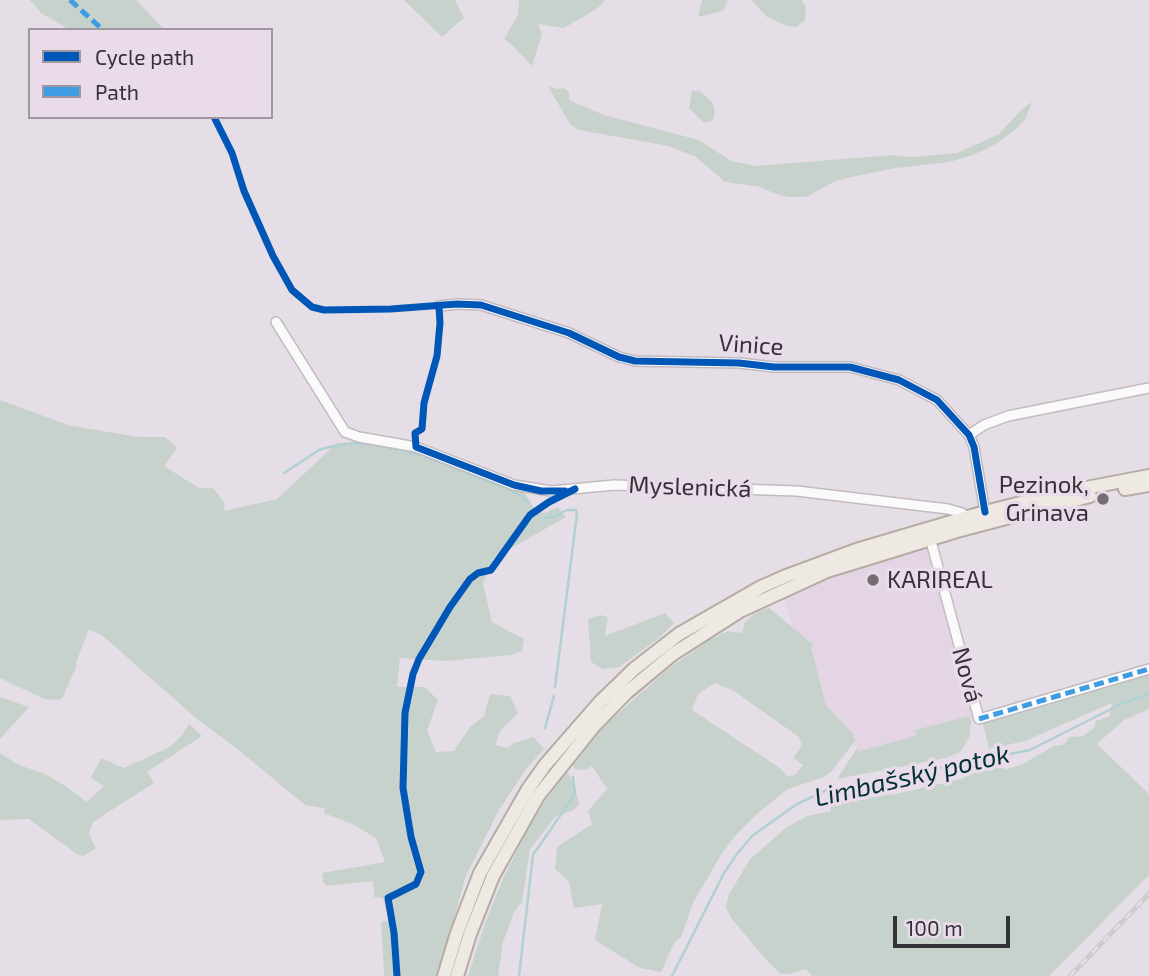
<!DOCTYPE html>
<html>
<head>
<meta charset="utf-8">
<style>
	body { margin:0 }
	#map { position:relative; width:1149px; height:976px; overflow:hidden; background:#e6dee6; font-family:"Exo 2",sans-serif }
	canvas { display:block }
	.legend { position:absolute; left:28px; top:28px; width:245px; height:91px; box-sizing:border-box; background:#e9dbea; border:2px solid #a197a2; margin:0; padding:9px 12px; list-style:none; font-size:21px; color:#363137 }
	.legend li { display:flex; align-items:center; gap:14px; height:35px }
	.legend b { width:35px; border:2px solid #a197a2 }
	.scale { position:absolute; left:893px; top:916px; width:117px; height:32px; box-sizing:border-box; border:4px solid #363137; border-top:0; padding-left:9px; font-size:21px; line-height:24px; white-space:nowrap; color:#363137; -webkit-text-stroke:5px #e9dbea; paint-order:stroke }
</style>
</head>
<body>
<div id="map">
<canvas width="1149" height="976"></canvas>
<ul class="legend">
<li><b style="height:9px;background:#0057b8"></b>Cycle path</li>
<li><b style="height:9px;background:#3e9de2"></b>Path</li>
</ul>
<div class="scale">100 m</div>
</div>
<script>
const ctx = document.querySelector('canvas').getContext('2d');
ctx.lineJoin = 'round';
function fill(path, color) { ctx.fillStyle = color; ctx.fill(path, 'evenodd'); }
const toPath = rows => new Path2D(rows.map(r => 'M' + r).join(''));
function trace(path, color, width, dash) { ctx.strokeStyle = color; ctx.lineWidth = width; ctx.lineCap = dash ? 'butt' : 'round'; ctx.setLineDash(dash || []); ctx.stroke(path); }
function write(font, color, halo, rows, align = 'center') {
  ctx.font = font + ' "Exo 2",sans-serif'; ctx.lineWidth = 7; ctx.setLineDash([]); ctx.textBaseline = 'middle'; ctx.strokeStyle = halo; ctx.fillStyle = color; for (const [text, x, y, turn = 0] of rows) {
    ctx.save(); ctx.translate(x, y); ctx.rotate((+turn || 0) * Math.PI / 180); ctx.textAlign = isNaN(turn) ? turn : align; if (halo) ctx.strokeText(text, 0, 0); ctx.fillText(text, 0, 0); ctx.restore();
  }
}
fill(toPath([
	[936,542,982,720,971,722,969,716,916,730,917,736,858,751,853,734,826,705,811,647,814,645,792,626,784,596,852,569]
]), '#e4d5e4');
fill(toPath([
	[30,0,136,0,165,30,70,30,41,13],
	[404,0,455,0,464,18,442,37],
	[519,0,605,0,598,8,564,28,538,24,542,34,532,66,514,47,504,39,518,15],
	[702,0,728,0,723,11,698,17],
	[751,0,802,0,806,7,805,20,797,27,788,26,767,17],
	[548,86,557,89,564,88,569,92,569,100,604,115,699,140,731,161,756,166,893,155,912,157,957,153,999,134,1022,109,1032,102,1026,118,1015,130,996,144,973,155,949,162,896,168,851,177,836,181,806,197,788,197,773,193,761,187,725,182,696,157,668,146,579,130,570,124],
	[692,91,700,91,712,102,715,111,713,120,704,123,689,108],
	[0,400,68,425,138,437,165,437,177,448,164,466,199,488,213,488,225,503,224,511,277,499,337,443,374,441,523,490,536,511,545,513,558,507,566,517,494,558,483,583,492,622,524,639,522,651,511,655,446,661,400,658,397,687,425,687,438,700,427,731,436,752,454,751,470,727,484,716,490,694,510,696,518,713,500,731,495,745,508,748,514,743,533,737,544,749,526,769,499,810,465,878,439,976,384,976,381,922,388,921,383,898,374,897,373,881,326,886,323,882,322,873,385,862,376,838,352,824,324,813,325,808,305,805,236,748,197,719,103,636,89,629,76,663,76,668,62,698,58,700,44,699,0,678],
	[769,608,815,646,811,647,826,705,853,734,855,741,832,771,824,777,788,789,759,812,735,836,721,855,693,903,681,937,674,943,661,972,640,968,595,940,602,904,574,908,569,882,555,869,557,847,592,824,588,811,607,789,592,766,585,770,575,769,573,765,606,724,667,670,709,640,728,631,742,633,745,622,754,614],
	[715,683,734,691,799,737,802,745,793,758,803,765,795,775,787,776,780,768,692,710,698,694],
	[665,613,674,623,658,639,619,667,603,669,591,662,588,619,600,615,608,617,605,636],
	[1149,674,1149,709,1124,720,1097,744,1149,794,1149,875,1049,976,812,976,806,969,790,974,781,974,769,963,731,918,726,908,728,896,750,859,787,827,807,816,831,811,831,804,841,796,858,795,873,797,895,794,961,779,976,772,999,767,1007,769,1023,764,1054,746,1063,745,1070,737,1083,736,1094,728,1096,721,1110,716,1112,703,1025,741,989,749,982,720],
	[0,697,29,707,0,739],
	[969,716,971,722,969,738,960,752,946,758,837,779,857,748,859,751,916,736,915,730],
	[189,724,202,736,147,772,154,783,93,822,89,834,96,848,84,856,78,855,29,819,0,820,0,753,19,765,43,773,64,785,87,802,104,786,91,778,101,758,124,768,170,747,182,735],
	[567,772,574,783,579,804,574,810,555,817,530,849,522,902,514,912,503,942,498,976,468,976,486,921,502,881,526,833,545,801]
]), '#c8d2cc');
trace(toPath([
	[384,446,424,456,515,492,529,503],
	[284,473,319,450,329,447,355,443,378,445],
	[545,518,553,517,567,510,576,510,577,514,555,687],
	[545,728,554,696],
	[519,976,533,855,575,794,573,777],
	[672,976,724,873,737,854,752,836,797,804,827,790,1030,750,1121,704,1149,694]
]), '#b0d0d3', 2.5);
const minor = toPath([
	[439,306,457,304,481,305,569,333,619,357,635,361,739,363,774,367,850,367,899,380,937,400,969,435,974,447,985,512],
	[276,322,345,432,359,437,416,447,514,485,551,491,614,485,797,491,948,509,962,513,967,518],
	[969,435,984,425,1008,416,1149,388],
	[929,534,979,719,1149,669]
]);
const major = toPath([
	[1125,489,1149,485],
	[444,976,457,933,480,873,528,789,545,765,600,702,634,669,679,634,761,587,786,576,856,550,985,512,1065,492,1149,476],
	[457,976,470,934,493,876,538,796,594,726,626,693,673,654,740,611,827,571,957,531,1090,496]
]);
trace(minor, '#c1bbc1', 12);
trace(major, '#b6aca3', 16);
trace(minor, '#fbfafb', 9);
trace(major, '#eee9e3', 12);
const rail = toPath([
	[1070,976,1149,894]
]);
trace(rail, '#cecbce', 5);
trace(rail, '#e9dbea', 2.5, [8]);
trace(toPath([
	[70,0,103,30],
	[979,719,1149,669]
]), '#3e9de2', 5, [10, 5]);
trace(toPath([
	[214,117,232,153,244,191,273,256,292,290,312,307,324,310,391,309,457,304,481,305,569,333,619,357,635,361,739,363,774,367,850,367,899,380,937,400,969,435,974,447,985,512],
	[439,306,440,323,437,356,424,403,422,429,415,433,416,447,514,485,541,491,565,491],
	[397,976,394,933,388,898,416,884,421,872,411,837,403,788,405,713,413,674,419,659,450,607,470,579,478,573,491,570,530,515,549,502,575,489]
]), '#0057b8', 7);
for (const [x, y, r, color] of [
	[1103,499,7,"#746e74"],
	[873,580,7,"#746e74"]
]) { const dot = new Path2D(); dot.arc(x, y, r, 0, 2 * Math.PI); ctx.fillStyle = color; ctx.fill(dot); trace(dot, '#e9dbea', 2.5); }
write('24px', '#363137', '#e9dbea', [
	["Vinice",751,345,4],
	["Myslenická",690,487,2],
	["Nová",967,675,75]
]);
write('24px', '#363137', '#e9dbea', [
	["Pezinok,",1089,485],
	["Grinava",1089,513],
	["KARIREAL",887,580,"left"]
], 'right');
write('italic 26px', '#003133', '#e9dbea', [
	["Limbašský potok",912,776,-13]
]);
</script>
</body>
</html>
